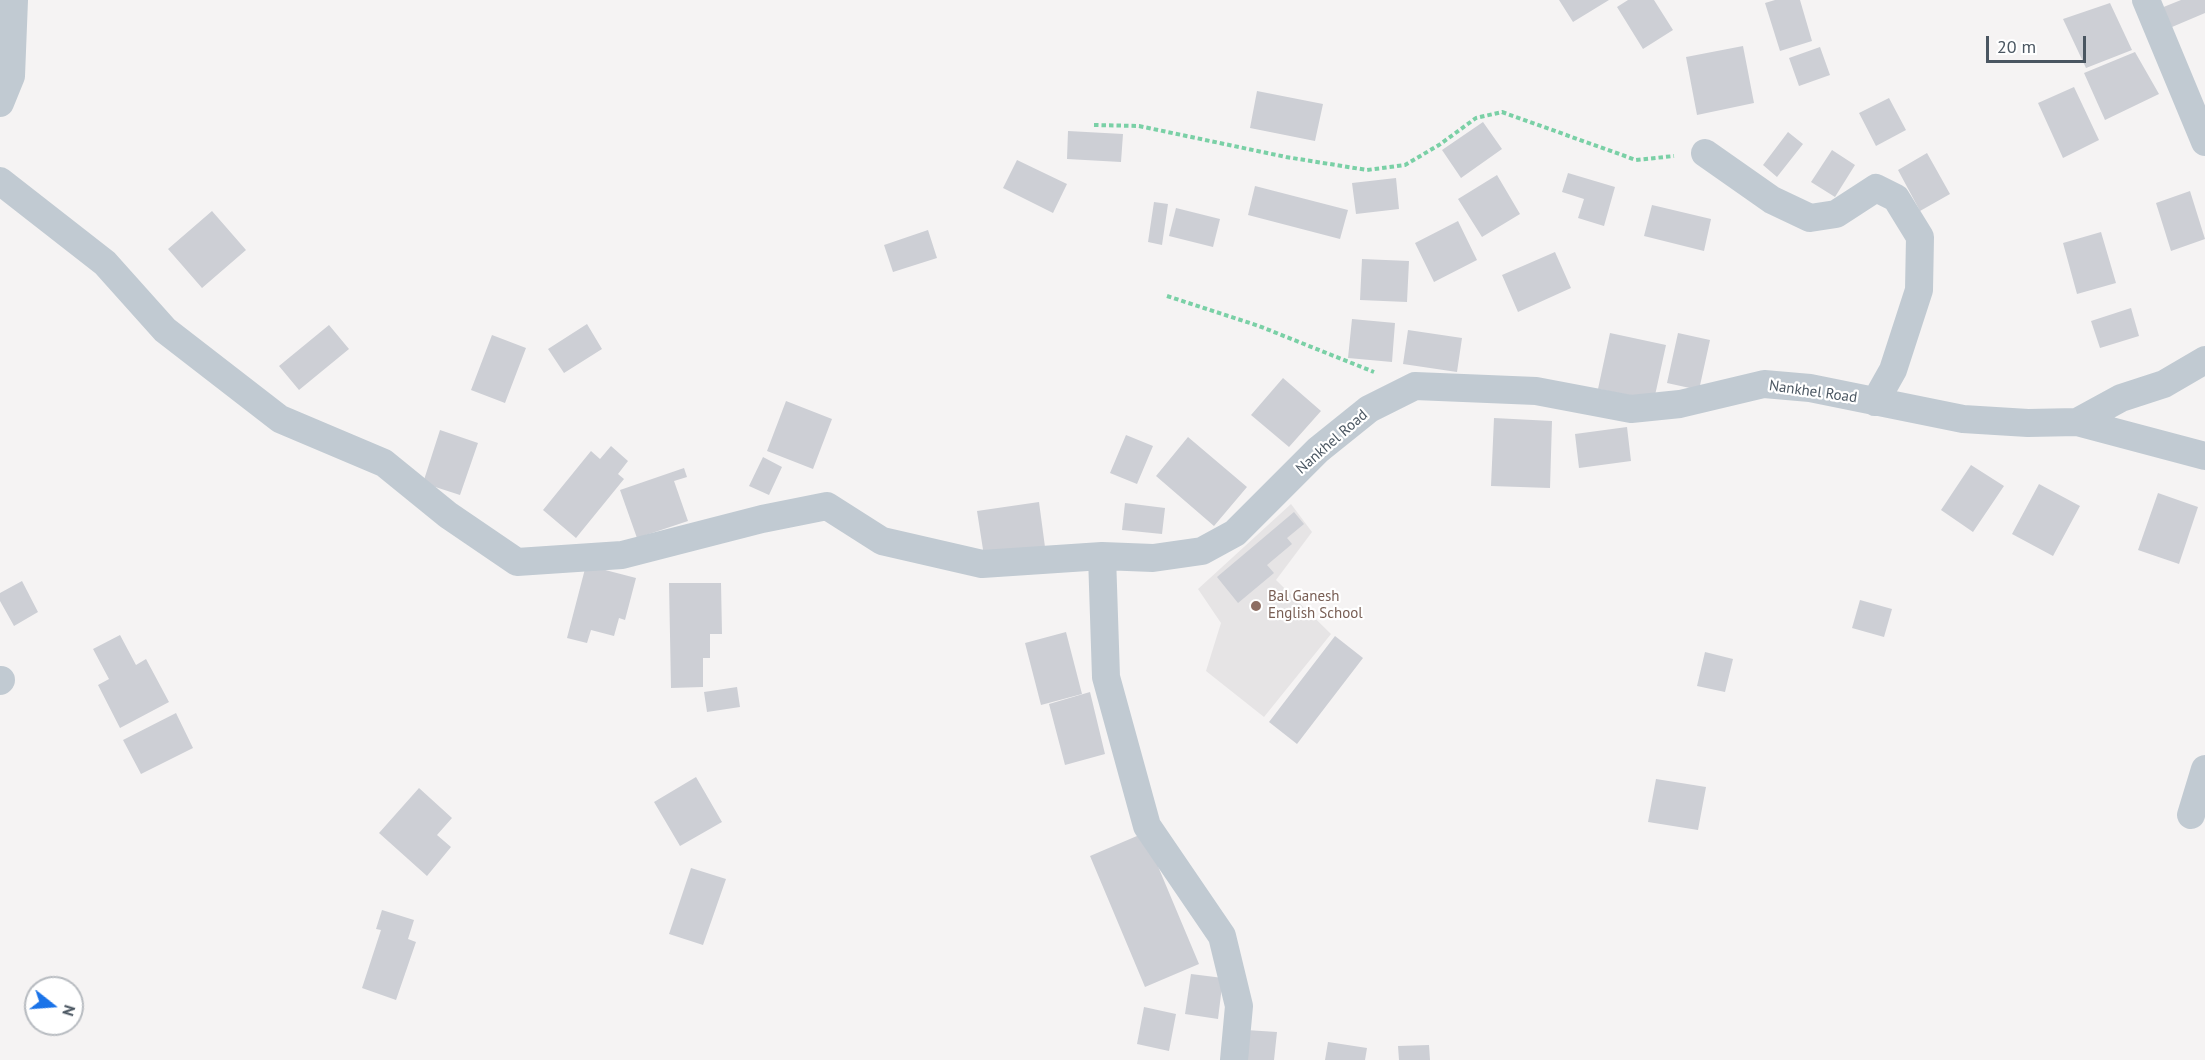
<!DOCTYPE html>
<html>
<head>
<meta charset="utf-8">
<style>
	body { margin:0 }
	#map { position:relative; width:2205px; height:1060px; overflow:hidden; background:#f5f3f3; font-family:"PT Sans",sans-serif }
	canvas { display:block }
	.north { position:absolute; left:24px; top:976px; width:60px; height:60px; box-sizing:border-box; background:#fff; border:2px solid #b7bbc0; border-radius:50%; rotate:107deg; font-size:16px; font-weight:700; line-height:24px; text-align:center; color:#4a5661 }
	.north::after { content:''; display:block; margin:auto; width:21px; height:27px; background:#1a73e8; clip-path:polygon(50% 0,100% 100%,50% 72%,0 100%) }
	.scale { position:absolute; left:1986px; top:36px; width:100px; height:27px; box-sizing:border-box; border:3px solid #4a5661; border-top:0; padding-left:8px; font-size:18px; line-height:21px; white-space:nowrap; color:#4a5661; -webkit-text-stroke:4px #fff; paint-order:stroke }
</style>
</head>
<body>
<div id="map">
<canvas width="2205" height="1060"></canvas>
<div class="north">N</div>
<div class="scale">20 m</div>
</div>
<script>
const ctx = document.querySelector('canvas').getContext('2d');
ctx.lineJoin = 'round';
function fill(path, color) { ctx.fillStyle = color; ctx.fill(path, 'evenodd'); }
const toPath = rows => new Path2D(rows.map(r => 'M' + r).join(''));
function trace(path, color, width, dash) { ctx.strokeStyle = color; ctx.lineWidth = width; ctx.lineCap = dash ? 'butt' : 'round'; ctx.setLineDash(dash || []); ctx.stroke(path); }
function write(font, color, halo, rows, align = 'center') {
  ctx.font = font + ' "PT Sans",sans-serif'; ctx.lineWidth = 4.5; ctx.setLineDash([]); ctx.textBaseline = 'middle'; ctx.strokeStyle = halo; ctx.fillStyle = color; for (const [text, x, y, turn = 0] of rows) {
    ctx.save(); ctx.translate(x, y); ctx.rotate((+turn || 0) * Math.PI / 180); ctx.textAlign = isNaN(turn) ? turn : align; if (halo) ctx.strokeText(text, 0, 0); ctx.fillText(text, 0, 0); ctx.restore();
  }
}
fill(toPath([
	[1291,504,1312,532,1276,580,1331,634,1264,717,1206,671,1221,623,1198,589]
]), '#e6e4e5');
fill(toPath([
	[1559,0,1609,0,1573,22],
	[1628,0,1654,0,1673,30,1643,49,1617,7],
	[1775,0,1800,0,1812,41,1780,51,1765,3],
	[2181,0,2205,0,2205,13,2172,27,2161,8],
	[2110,3,2132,50,2086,68,2063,19],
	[1743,46,1754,103,1697,115,1686,57],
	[1820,47,1830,75,1799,86,1789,58],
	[2135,52,2159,94,2105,120,2084,73],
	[2074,87,2099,140,2063,158,2038,103],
	[1257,91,1323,104,1315,141,1250,128],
	[1889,98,1906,130,1876,146,1859,113],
	[1483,122,1502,149,1461,178,1442,150],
	[1068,131,1123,134,1121,162,1067,159],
	[1788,132,1803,144,1777,177,1763,165],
	[1832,150,1855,165,1835,197,1811,182],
	[1927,153,1950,194,1920,211,1898,170],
	[1017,160,1067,184,1053,213,1003,188],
	[1568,173,1615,187,1604,226,1578,218,1584,199,1562,192],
	[1497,175,1520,214,1482,237,1458,199],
	[1396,178,1399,209,1356,214,1352,183],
	[1255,186,1348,210,1340,239,1248,215],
	[2190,191,2205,239,2171,251,2156,203],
	[1154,202,1168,204,1162,245,1148,242],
	[1652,205,1711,219,1704,251,1644,236],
	[1176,208,1220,219,1213,247,1169,236],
	[212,211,246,250,202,288,168,249],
	[1458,221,1477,260,1434,282,1415,243],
	[928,230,937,258,893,272,884,245],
	[2101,232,2116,283,2077,294,2063,243],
	[1555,252,1571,288,1518,312,1502,275],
	[1362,259,1409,261,1407,302,1360,300],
	[2131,308,2139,336,2100,348,2091,321],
	[1352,319,1395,323,1392,362,1348,358],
	[587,324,602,349,564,373,548,349],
	[329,325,349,349,299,390,279,366],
	[1408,330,1462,338,1457,372,1403,364],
	[1610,333,1666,345,1654,400,1598,389],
	[1678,333,1710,340,1699,390,1667,383],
	[492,335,526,348,505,403,471,390],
	[1283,378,1321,411,1289,447,1251,415],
	[786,401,832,419,813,469,767,451],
	[1494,418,1552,421,1550,488,1491,486],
	[1627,427,1631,461,1579,468,1575,434],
	[440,430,478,443,460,495,423,483],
	[1126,435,1153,446,1137,484,1110,473],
	[1188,437,1247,487,1214,526,1156,476],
	[611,446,628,461,618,474,624,479,576,538,543,510,591,451,600,459],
	[763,457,782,467,769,495,749,486],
	[1971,465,2004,486,1973,532,1941,510],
	[684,468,687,477,674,481,688,521,637,538,620,490],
	[2039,484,2080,506,2053,556,2012,534],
	[2158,493,2198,507,2179,564,2138,550],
	[1039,502,1045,547,984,556,977,511],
	[1125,503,1165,508,1162,534,1122,530],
	[1294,512,1304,524,1287,538,1292,544,1267,565,1274,573,1238,603,1217,577],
	[586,565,636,578,625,620,619,618,614,636,591,630,587,643,567,638],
	[22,581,38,612,14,626,0,601,0,593],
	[669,583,721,583,722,634,710,634,710,658,703,658,703,687,671,688],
	[1860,600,1892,609,1884,637,1852,628],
	[1066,632,1082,694,1041,705,1025,643],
	[120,635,136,665,146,659,169,702,120,728,98,685,109,679,93,649],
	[1335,636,1363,658,1297,744,1269,722],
	[1705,652,1733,659,1725,692,1697,686],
	[737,687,740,707,707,712,704,692],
	[1090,692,1105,754,1065,765,1049,704],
	[176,713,193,748,141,774,123,740],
	[696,777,722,822,680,846,654,802],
	[1656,779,1706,787,1698,830,1648,822],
	[419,788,452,818,437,835,451,847,427,876,379,833],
	[1144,833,1199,964,1145,987,1090,856],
	[691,868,726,879,703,945,669,934],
	[382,910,414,920,408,939,416,942,396,1000,362,988,381,930,376,929],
	[1191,974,1223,978,1218,1019,1185,1014],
	[1144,1007,1176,1014,1169,1051,1137,1044],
	[1246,1030,1277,1032,1274,1060,1243,1060],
	[1328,1042,1367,1048,1365,1060,1325,1060],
	[1429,1045,1430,1060,1399,1060,1398,1046]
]), '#cdcfd5');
trace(toPath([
	[1094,125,1139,126,1286,157,1367,170,1405,165,1439,145,1476,118,1502,112,1636,160,1674,156],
	[1167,296,1259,326,1374,372]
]), '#7ad0a6', 4, [4.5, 3]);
trace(toPath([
	[2146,0,2205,142],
	[0,103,11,76,14,0],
	[1705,153,1772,200,1810,218,1836,214,1876,188,1896,198,1920,237,1919,290,1893,370,1875,402],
	[0,181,105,263,165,330,280,419,384,463,448,515,517,562,622,555,762,519,827,506,882,541,982,564,1102,556],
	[2077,422,2205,456],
	[0,681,1,680],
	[2191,815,2205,769],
	[1234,1060,1239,1006,1222,936,1147,826,1106,677,1102,556,1153,558,1202,551,1235,533,1318,450,1369,409,1415,386,1536,391,1631,409,1680,404,1764,384,1810,388,1963,419,2028,423,2077,422,2121,398,2164,384,2205,360]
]), '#c1cad2', 28);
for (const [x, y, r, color] of [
	[1256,606,6,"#8d6e63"]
]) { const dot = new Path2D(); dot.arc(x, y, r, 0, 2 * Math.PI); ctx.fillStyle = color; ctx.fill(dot); trace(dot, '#fff', 2); }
write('15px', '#4a5661', '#fff', [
	["Nankhel Road",1813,392,8],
	["Nankhel Road",1332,442,-41]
]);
write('15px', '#785e54', '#fff', [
	["Bal Ganesh",1268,597],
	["English School",1268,614]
], 'left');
</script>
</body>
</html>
